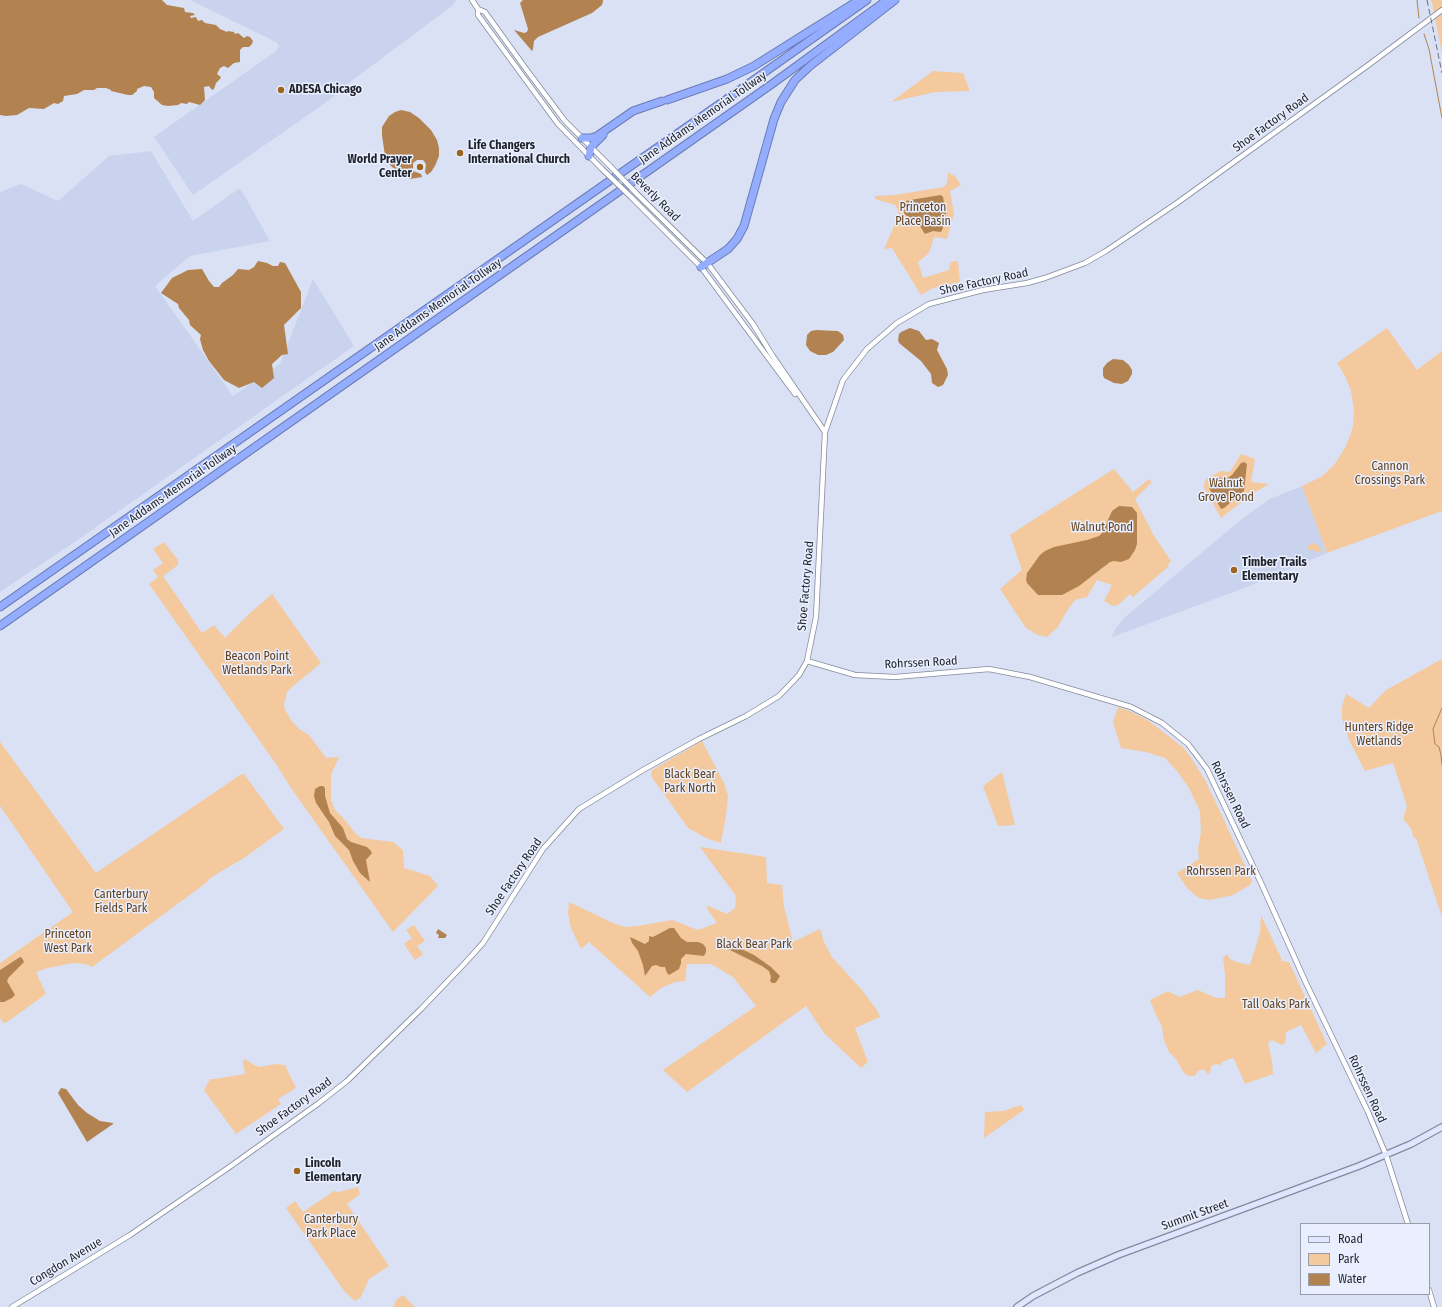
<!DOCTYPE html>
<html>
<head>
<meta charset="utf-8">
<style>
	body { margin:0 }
	#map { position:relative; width:1442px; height:1307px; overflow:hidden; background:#dae1f5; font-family:"Fira Sans Condensed",sans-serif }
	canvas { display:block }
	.legend { position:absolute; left:1300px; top:1223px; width:130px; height:72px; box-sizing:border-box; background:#e9efff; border:1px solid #989da9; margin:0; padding:5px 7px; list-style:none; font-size:12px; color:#1f2229 }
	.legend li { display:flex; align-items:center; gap:8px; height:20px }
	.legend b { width:20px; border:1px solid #989da9 }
</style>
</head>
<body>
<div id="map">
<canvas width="1442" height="1307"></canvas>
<ul class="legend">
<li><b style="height:5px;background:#dfe6ff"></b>Road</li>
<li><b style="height:11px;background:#f3c99d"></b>Park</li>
<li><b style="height:11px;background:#b28350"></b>Water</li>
</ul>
</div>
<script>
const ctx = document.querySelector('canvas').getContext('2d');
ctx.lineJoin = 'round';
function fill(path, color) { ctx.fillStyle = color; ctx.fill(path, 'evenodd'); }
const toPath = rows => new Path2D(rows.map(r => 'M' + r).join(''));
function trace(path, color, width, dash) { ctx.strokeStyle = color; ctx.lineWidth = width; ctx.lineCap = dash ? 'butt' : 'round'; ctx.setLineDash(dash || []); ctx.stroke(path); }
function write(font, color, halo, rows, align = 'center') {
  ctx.font = font + ' "Fira Sans Condensed",sans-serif'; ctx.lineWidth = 3; ctx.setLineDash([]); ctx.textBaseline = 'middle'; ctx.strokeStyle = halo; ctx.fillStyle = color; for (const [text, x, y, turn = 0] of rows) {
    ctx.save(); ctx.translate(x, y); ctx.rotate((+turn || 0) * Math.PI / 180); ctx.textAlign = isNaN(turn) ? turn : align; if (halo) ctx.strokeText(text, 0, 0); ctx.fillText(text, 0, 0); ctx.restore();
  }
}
fill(toPath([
	[190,0,455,0,456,1,452,6,354,79,328,101,193,195,154,137,276,51,279,46,276,42],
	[151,151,193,221,240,188,270,241,190,256,155,286,233,396,280,364,313,279,354,346,79,539,0,592,0,192,21,184,58,201,109,156],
	[1302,486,1327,553,1247,587,1112,637,1116,628,1124,618,1243,518,1270,499]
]), '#cad3ed');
fill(toPath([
	[1431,0,1442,0,1442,54,1433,7],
	[933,71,963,73,970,91,935,92,891,102],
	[948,173,955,176,961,185,950,191,954,214,947,239,934,237,929,253,918,262,923,278,949,270,950,263,954,261,958,261,960,282,933,288,921,295,892,248,884,249,899,215,897,208,895,205,875,199,875,196,895,195,944,187,947,183],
	[1387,328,1417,370,1442,351,1442,511,1327,553,1302,486,1321,477,1334,465,1345,448,1351,433,1353,426,1354,410,1351,391,1345,376,1337,363],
	[1241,454,1255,459,1251,482,1269,484,1252,494,1221,518,1203,486,1207,478,1221,471,1230,472],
	[1114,469,1133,492,1149,479,1152,482,1135,499,1153,534,1171,561,1168,564,1169,566,1133,597,1130,594,1118,605,1113,606,1104,601,1112,585,1097,580,1087,597,1075,600,1067,611,1058,627,1047,637,1038,635,1026,628,1000,589,1022,570,1010,535,1033,520],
	[164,542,178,560,178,565,163,576,202,633,214,625,225,638,250,613,272,594,321,663,291,688,287,692,284,704,285,710,291,720,299,729,309,735,326,758,339,757,331,775,331,800,335,810,346,821,355,833,361,838,393,842,403,850,404,868,430,876,438,886,393,932,291,788,276,764,149,584,158,577,153,570,163,563,153,549],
	[1314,543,1320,547,1321,552,1319,553,1314,550,1309,550,1307,546],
	[1442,659,1442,917,1416,838,1413,837,1412,830,1404,820,1404,816,1407,806,1393,763,1365,771,1349,740,1342,719,1342,707,1346,694,1369,708,1386,690],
	[1118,707,1132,712,1149,721,1184,748,1190,756,1205,780,1216,803,1252,881,1250,885,1233,895,1210,900,1199,898,1187,888,1177,873,1199,859,1198,849,1201,832,1200,811,1189,788,1177,771,1165,758,1146,752,1121,748,1113,722],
	[702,741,724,783,728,796,726,815,721,843,708,839,688,828,651,776,652,770],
	[0,742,96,873,240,775,244,774,284,829,244,858,210,878,206,883,92,967,85,964,73,963,48,968,36,972,46,994,7,1022,3,1023,0,1018,0,963,73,912,0,806],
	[1002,772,1015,825,998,826,983,786],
	[700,847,766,857,767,883,782,885,784,907,793,942,820,929,824,942,832,957,861,989,877,1010,880,1017,855,1028,868,1062,861,1068,824,1033,806,1006,687,1092,663,1070,756,1006,733,977,711,964,687,964,685,981,675,982,661,988,650,997,589,942,581,949,571,928,568,913,569,902,615,924,625,927,638,926,672,920,698,930,717,923,706,907,708,906,727,914,735,908,736,896],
	[1261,915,1282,960,1281,961,1289,962,1327,1044,1316,1053,1301,1025,1286,1032,1285,1043,1282,1045,1272,1040,1268,1043,1272,1061,1273,1074,1245,1084,1234,1059,1232,1058,1222,1062,1222,1064,1219,1065,1216,1064,1211,1066,1210,1073,1208,1074,1204,1069,1198,1071,1195,1076,1189,1076,1184,1073,1176,1059,1169,1052,1164,1040,1162,1027,1156,1015,1150,1000,1168,991,1179,997,1198,990,1216,998,1225,998,1225,974,1223,958,1227,954,1230,959,1236,962,1250,965,1260,933],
	[414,925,425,941,417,946,423,954,415,960,404,944,412,938,406,930],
	[245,1059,254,1065,260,1067,276,1064,285,1065,296,1088,278,1099,281,1104,236,1134,204,1090,210,1079,215,1079,245,1074,243,1061],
	[1021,1105,1024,1110,984,1138,985,1112,1003,1111],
	[358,1187,360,1194,347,1204,389,1266,369,1279,361,1297,355,1301,345,1292,286,1208,295,1201,303,1212,334,1191,339,1192],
	[403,1295,415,1307,393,1307,396,1300]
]), '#f3c99d');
fill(toPath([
	[0,0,162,0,167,5,184,8,185,12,193,13,195,15,190,16,191,18,196,17,198,21,202,20,205,23,216,25,220,29,227,32,228,31,234,32,235,34,238,33,244,38,247,36,250,37,253,41,252,44,249,47,243,47,240,50,240,62,234,63,228,68,224,66,220,68,217,74,221,77,220,79,216,83,214,89,212,90,209,86,204,87,205,100,200,105,189,102,187,104,181,103,178,105,168,106,162,105,154,98,154,92,151,87,144,86,137,89,137,91,132,95,128,95,111,91,111,90,106,88,97,88,94,90,84,90,77,94,64,96,63,101,58,104,54,103,44,109,29,108,17,115,6,116,0,115],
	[523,0,603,0,603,1,602,5,592,13,538,37,534,41,533,49,532,51,514,30,524,33,527,32,528,29,520,3],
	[401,110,410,112,419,118,431,130,437,140,439,148,439,156,435,166,431,172,427,175,425,172,426,164,423,160,417,160,413,163,413,171,421,174,422,177,410,179,401,175,391,166,385,156,382,135,382,127,389,116,395,112],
	[941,195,943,197,946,212,943,228,941,232,933,231,925,234,918,223,904,214,905,203,906,201,910,200],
	[258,261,267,263,273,266,278,266,280,262,285,263,301,292,301,308,284,325,288,354,282,355,272,364,274,378,262,388,254,382,239,388,224,380,209,361,203,350,200,339,201,335,190,325,189,320,179,308,178,304,161,293,172,278,188,270,202,269,209,281,214,287,219,287,222,283,233,275,238,269,249,270,254,267],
	[910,328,919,331,926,340,932,339,939,343,937,350,947,369,948,375,943,385,941,386,938,387,932,383,931,374,921,361,899,343,898,340,899,334,901,332],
	[816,330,838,331,843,335,844,340,833,352,826,355,818,355,810,351,806,345,807,335,811,331],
	[1113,359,1123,360,1129,365,1132,370,1132,374,1128,381,1122,384,1114,383,1104,378,1103,375,1103,368,1107,363],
	[1244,462,1247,464,1244,491,1224,508,1221,509,1209,488,1211,483,1217,477,1226,479,1232,475,1241,463],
	[1119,506,1132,507,1137,513,1137,544,1135,550,1129,559,1121,562,1114,561,1110,562,1079,586,1062,595,1038,595,1027,583,1026,580,1027,573,1040,555,1045,551,1054,547,1087,540,1099,536,1102,533,1112,511],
	[320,786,323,786,325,788,325,796,330,813,343,828,347,839,351,842,367,847,371,851,372,853,366,860,370,882,360,873,353,861,349,850,335,836,329,822,316,803,314,796,315,789],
	[670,928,674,928,681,938,687,942,698,942,703,944,706,948,706,952,704,956,686,954,681,959,681,963,679,969,669,975,667,973,665,967,661,967,656,965,652,966,645,976,643,965,638,951,632,943,630,937,645,944,649,941,649,936,653,937],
	[438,929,447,935,445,938,438,938,439,935,436,933],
	[727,945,735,946,754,955,771,967,780,976,777,981,775,983,772,983,770,981,771,977,769,971,762,966,726,948],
	[20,957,22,958,24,962,9,977,7,981,15,995,12,998,4,1002,0,1002,0,970],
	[61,1088,66,1089,78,1105,87,1113,100,1121,113,1123,113,1124,87,1142,58,1093]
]), '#b28350');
trace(toPath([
	[1417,0,1419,18],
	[1424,34,1429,49,1442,118],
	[1442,708,1433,729,1435,744,1439,747,1441,755,1442,765]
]), '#b28350', 1);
const tertiary = toPath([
	[472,0,478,9,478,15,558,124,602,169],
	[478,9,485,12,526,69,565,121,610,166],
	[637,194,708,264,753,324,772,355,825,432],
	[631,197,701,267,795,394],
	[807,661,855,675,895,677,989,669,1030,677,1131,707,1162,723,1188,744,1207,769,1262,885,1306,983,1368,1112,1386,1155,1408,1224],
	[1429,1290,1434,1307],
	[12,1307,130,1235,228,1168,319,1103,347,1081,421,1009,465,963,483,943,543,849,579,809,643,770,699,739,746,716,779,696,799,675,807,661,816,617,825,432,843,380,867,349,897,323,929,304,983,290,1027,283,1045,278,1085,263,1106,251,1177,203,1367,66,1442,10]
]);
const secondary = toPath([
	[1017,1307,1033,1296,1077,1273,1118,1255,1359,1166,1411,1144,1442,1127]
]);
const motorway = toPath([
	[667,100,727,79,754,66,859,0],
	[582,138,591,138,597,136,633,111,662,101],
	[589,156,591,147,603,135],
	[701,267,728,249,737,239,744,226,774,119,781,102,795,80,810,66,895,0],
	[0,607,711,110,867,0],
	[0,626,772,84,887,0]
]);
trace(tertiary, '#838a9c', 6);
trace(secondary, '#838a9c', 8);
trace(motorway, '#6b7cb4', 9);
trace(tertiary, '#fff', 4.5);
trace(secondary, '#dfe6ff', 5.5);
trace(motorway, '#94adff', 7);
trace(toPath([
	[1427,0,1442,73]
]), '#6b707c', 1, [6, 3]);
const tertiaryBridge = toPath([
	[610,166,637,194],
	[602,169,631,197]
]);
trace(tertiaryBridge, '#838a9c', 6, []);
trace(tertiaryBridge, '#fff', 4.5);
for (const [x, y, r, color] of [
	[281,90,4,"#9c6520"],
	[460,153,4,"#9c6520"],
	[420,167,4,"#9c6520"],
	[1234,570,4,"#9c6520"],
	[297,1171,4,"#9c6520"]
]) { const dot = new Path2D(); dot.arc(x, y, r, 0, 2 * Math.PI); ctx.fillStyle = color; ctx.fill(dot); trace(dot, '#e9efff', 1.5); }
write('bold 12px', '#1f2229', '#e9efff', [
	["ADESA Chicago",289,90],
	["Life Changers",468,146],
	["International Church",468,160],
	["World Prayer",412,160,"right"],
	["Center",412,174,"right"],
	["Timber Trails",1242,563],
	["Elementary",1242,577],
	["Lincoln",305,1164],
	["Elementary",305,1178]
], 'left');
write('12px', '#1f2229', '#e9efff', [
	["Jane Addams Memorial Tollway",703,118,-35],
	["Shoe Factory Road",1271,123,-36],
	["Beverly Road",655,197,45],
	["Shoe Factory Road",984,282,-12],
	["Jane Addams Memorial Tollway",438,305,-35],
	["Jane Addams Memorial Tollway",173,491,-35],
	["Shoe Factory Road",806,586,-85],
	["Rohrssen Road",921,663,-3],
	["Rohrssen Road",1230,795,64],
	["Shoe Factory Road",514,877,-56],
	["Rohrssen Road",1367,1089,65],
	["Shoe Factory Road",294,1107,-36],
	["Summit Street",1195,1215,-20],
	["Congdon Avenue",66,1262,-31]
]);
write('12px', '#63411a', '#e9efff', [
	["Princeton",923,208],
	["Place Basin",923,222],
	["Cannon",1390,467],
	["Crossings Park",1390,481],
	["Walnut",1226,484],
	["Grove Pond",1226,498],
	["Walnut Pond",1102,528],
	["Beacon Point",257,657],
	["Wetlands Park",257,671],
	["Hunters Ridge",1379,728],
	["Wetlands",1379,742],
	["Black Bear",690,775],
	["Park North",690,789],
	["Rohrssen Park",1221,872],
	["Canterbury",121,895],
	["Fields Park",121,909],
	["Princeton",68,935],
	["West Park",68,949],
	["Black Bear Park",754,945],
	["Tall Oaks Park",1276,1005],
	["Canterbury",331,1220],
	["Park Place",331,1234]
]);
</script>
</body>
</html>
